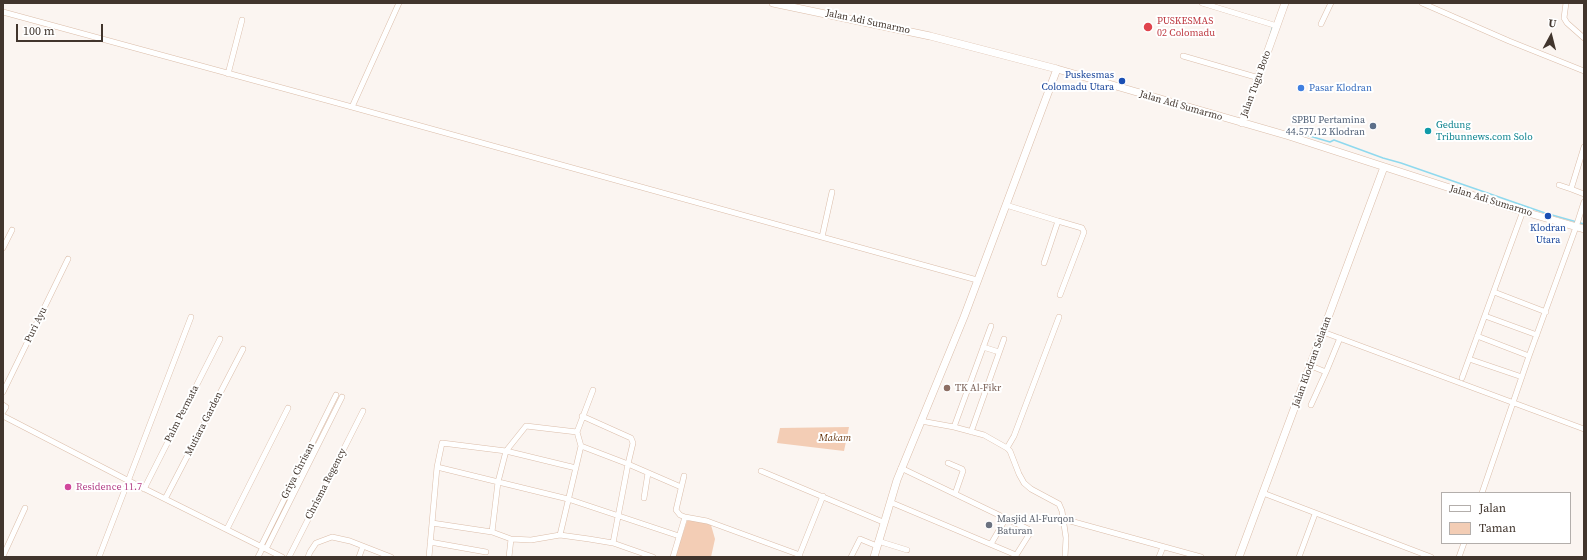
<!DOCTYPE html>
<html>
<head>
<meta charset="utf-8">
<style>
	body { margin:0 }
	#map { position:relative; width:1587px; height:560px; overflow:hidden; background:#fbf5f1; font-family:"Source Serif 4",serif }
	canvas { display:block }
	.frame { position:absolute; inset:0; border:4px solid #41352d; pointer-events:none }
	.legend { position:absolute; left:1441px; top:492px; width:130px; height:52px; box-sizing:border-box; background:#fff; border:1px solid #b3aeab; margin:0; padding:5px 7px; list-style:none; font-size:12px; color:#41352d }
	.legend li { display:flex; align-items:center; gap:8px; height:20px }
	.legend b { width:20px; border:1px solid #b3aeab }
	.north { position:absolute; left:1531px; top:16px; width:40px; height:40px; -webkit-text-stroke:3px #fff; paint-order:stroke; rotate:7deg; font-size:11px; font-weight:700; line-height:16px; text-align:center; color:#41352d }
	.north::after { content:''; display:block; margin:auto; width:14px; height:18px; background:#41352d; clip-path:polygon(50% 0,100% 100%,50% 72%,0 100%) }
	.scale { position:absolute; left:16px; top:24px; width:87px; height:18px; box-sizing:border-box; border:2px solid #41352d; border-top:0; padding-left:5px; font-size:12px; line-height:14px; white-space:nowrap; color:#41352d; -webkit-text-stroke:3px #fff; paint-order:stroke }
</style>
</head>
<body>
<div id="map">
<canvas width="1587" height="560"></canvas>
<div class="frame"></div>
<ul class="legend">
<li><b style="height:5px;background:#fff"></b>Jalan</li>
<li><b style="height:11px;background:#f3cdb5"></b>Taman</li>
</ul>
<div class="north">U</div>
<div class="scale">100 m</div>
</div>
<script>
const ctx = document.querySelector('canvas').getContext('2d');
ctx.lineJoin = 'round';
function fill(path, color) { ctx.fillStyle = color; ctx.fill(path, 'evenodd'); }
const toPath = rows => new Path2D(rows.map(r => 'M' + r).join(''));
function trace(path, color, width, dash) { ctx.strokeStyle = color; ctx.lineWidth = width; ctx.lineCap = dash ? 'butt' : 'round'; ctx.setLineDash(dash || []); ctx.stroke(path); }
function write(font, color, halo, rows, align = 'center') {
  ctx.font = font + ' "Source Serif 4",serif'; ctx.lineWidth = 4; ctx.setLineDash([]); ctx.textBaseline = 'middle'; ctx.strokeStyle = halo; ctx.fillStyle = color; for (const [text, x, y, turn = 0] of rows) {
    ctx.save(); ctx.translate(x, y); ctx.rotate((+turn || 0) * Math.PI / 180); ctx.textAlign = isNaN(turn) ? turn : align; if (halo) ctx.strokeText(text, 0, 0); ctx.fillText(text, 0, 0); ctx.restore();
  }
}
fill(toPath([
	[849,427,844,451,777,443,780,428],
	[691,520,703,522,711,525,715,539,711,557,675,557,687,521]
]), '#f3cdb5');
trace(toPath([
	[1269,40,1273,25],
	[1296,132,1330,142,1334,140,1383,158,1401,163,1545,213,1584,224]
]), '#8fd9ee', 1.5);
const street = toPath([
	[1202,3,1277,26],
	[1422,3,1509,41,1584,71],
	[1566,3,1564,18,1567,23,1584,38],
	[3,12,352,107,977,280],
	[1321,24,1331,3],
	[1183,56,1259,78],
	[228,74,242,20],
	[352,107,399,3],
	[1584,147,1571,189,1584,194],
	[1559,185,1571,189],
	[1006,205,1058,221,1044,263],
	[1058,221,1082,228,1084,232,1060,295],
	[822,237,832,192],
	[3,248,12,230],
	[1494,292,1546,312],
	[1485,316,1537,335],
	[1323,332,1584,429],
	[1477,336,1529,356],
	[983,347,999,352],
	[1469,359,1522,377],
	[1311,366,1326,372,1311,405],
	[1326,372,1340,338],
	[1462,378,1523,211],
	[3,392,68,259],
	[3,405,6,407,3,412],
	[3,416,129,481,282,557],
	[921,421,954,427,984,435,1007,448,1010,451,1019,474,1024,483,1031,489,1059,504,1062,511,1066,538,1065,557],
	[954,427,991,326],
	[577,432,581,446,628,464,633,443,631,438,582,416],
	[971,432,1004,339],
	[1007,448,1014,436,1059,317],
	[948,463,962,469,963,471,955,494],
	[437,467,568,499,679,536],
	[901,468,1028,529,1030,531,1030,533,1015,557],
	[761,471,883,522],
	[684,476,676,510,680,515,685,517],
	[144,489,220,339],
	[1263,493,1431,557],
	[1482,493,1529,356,1576,227,1584,202],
	[644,498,648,473],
	[165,499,243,349],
	[890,502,1016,555],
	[1063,519,1201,557],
	[432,523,492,532,511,539,531,540,560,535,589,539,613,543,653,557],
	[227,529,288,408],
	[492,532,498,482,506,451,576,468],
	[560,535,581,446],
	[878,541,907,550],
	[430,542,486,552],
	[613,543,628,464,681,487],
	[991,544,1006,518],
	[261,546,336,395],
	[266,549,342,397],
	[3,556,25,508],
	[799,556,823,496],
	[99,557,191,317],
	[258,557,263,547],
	[289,557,363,411],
	[308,557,310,552,316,543,332,537,350,541,391,557],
	[359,557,363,546],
	[429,557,437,467,442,443,506,451,526,426,577,432,593,390],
	[509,557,511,539],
	[673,557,685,517,707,521,800,555],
	[851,557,860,539,877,546],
	[1159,557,1163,547],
	[1299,557,1315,514],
	[1459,557,1464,543]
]);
const secondary = toPath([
	[773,3,930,36,1057,69,1289,136,1518,210,1584,229],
	[1242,123,1285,3],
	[874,557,897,480,964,317,1057,69],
	[1239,557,1384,167]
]);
trace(street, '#dbbda9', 6);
trace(secondary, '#dbbda9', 8);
trace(street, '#fff', 5);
trace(secondary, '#fff', 7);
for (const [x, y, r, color] of [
	[1148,27,5,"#e0444e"],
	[1122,81,4,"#1a4fb4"],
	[1301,88,4,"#3f7fe0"],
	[1373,126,4,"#5c6f8a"],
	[1428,131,4,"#0f9aa8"],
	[1548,216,4,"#1a4fb4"],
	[947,388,4,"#8d6e63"],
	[68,487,4,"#d1479c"],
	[989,525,4,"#6b7280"]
]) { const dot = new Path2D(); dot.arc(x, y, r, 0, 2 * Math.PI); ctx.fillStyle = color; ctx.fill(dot); trace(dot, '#fff', 1.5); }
write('10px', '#be3a42', '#fff', [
	["PUSKESMAS",1157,21],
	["02 Colomadu",1157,33]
], 'left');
write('10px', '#41352d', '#fff', [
	["Jalan Adi Sumarmo",868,22,12],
	["Jalan Tugu Boto",1256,84,-70],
	["Jalan Adi Sumarmo",1181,106,16],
	["Jalan Adi Sumarmo",1491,201,17],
	["Puri Ayu",36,325,-64],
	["Jalan Klodran Selatan",1312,362,-70],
	["Palm Permata",182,414,-63],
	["Mutiara Garden",204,424,-63],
	["Griya Chrisan",298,471,-63],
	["Chrisma Regency",326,484,-63]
]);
write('10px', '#164399', '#fff', [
	["Puskesmas",1114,75],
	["Colomadu Utara",1114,87],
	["Klodran",1548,228,"center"],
	["Utara",1548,240,"center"]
], 'right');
write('10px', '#366cbe', '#fff', [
	["Pasar Klodran",1309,88]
], 'left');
write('10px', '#4e5e75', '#fff', [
	["SPBU Pertamina",1365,120],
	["44.577.12 Klodran",1365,132]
], 'right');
write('10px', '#0d838f', '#fff', [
	["Gedung",1436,125],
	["Tribunnews.com Solo",1436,137]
], 'left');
write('10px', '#785e54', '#fff', [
	["TK Al-Fikr",955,388]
], 'left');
write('italic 10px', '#6a3810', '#fff', [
	["Makam",835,438]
]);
write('10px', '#b23c85', '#fff', [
	["Residence 11.7",76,487]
], 'left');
write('10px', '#5b616d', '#fff', [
	["Masjid Al-Furqon",997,519],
	["Baturan",997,531]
], 'left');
</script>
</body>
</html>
